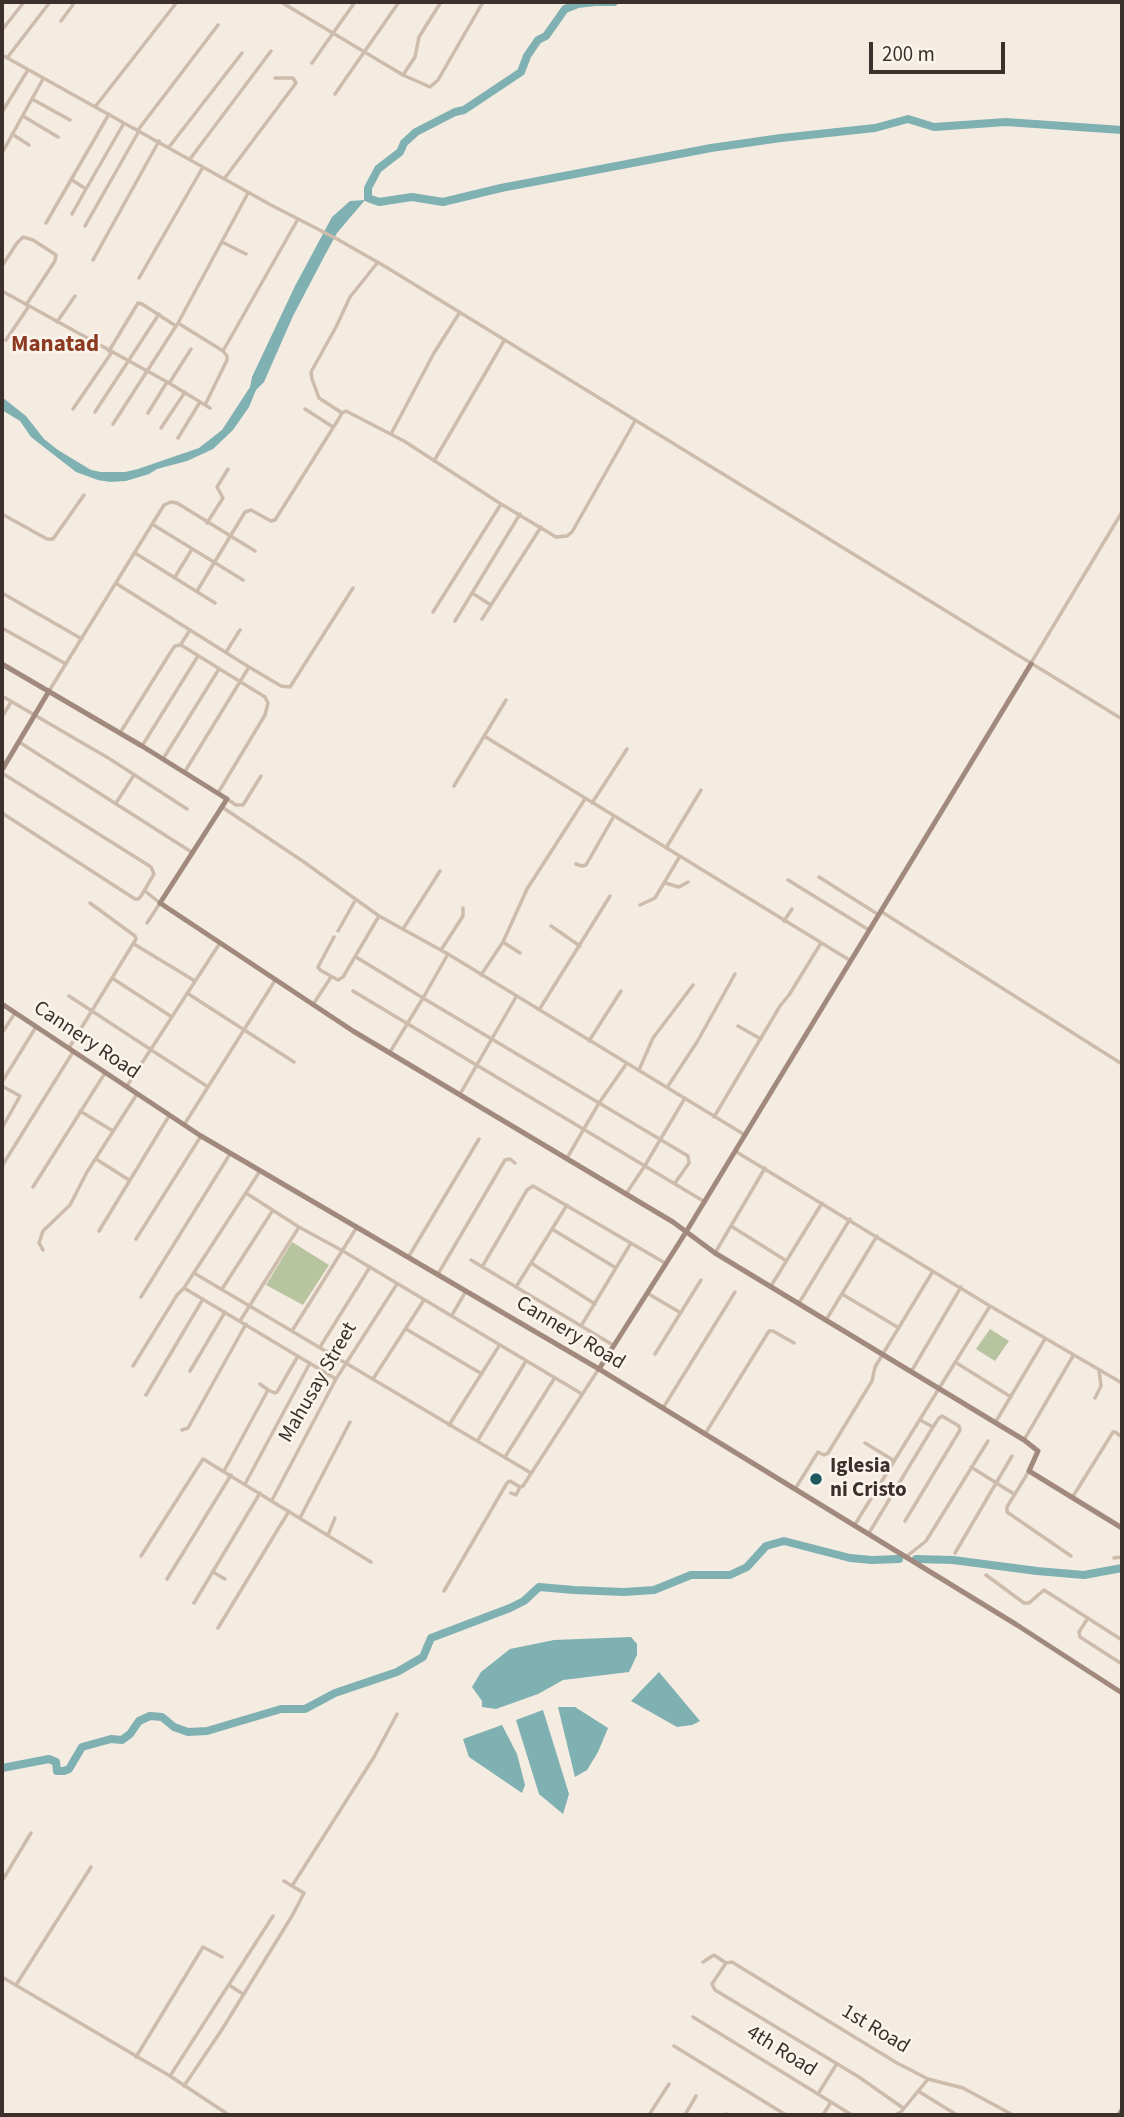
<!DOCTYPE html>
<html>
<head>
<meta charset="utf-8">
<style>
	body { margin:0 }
	#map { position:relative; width:1124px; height:2117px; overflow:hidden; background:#f4ebe1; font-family:"Source Sans 3",sans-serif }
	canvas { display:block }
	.frame { position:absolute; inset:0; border:4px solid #3b302b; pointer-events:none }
	.scale { position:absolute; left:869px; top:42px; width:136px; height:32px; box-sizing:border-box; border:4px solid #3b302b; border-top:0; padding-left:9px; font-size:21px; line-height:24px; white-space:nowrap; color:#3b302b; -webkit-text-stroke:5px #fbf5ee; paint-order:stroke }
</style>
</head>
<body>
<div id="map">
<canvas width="1124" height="2117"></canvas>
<div class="frame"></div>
<div class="scale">200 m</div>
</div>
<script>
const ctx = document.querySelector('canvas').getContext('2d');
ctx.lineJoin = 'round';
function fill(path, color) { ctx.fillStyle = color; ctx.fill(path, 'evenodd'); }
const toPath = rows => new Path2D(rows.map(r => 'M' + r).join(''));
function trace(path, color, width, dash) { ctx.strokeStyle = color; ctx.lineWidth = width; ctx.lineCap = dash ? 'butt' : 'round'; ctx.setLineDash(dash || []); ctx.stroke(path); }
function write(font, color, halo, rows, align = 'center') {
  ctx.font = font + ' "Source Sans 3",sans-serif'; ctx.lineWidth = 5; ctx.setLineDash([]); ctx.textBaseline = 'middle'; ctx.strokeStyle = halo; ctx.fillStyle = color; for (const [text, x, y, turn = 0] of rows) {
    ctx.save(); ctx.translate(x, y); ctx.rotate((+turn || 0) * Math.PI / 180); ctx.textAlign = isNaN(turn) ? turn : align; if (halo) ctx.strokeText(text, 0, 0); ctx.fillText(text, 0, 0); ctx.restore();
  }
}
fill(toPath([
	[292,1242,329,1265,303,1305,266,1285],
	[990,1329,1009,1341,995,1361,976,1349]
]), '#b8c4a0');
fill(toPath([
	[365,200,337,233,325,255,293,316,264,382,256,390,249,407,233,430,213,449,187,461,157,469,149,474,126,481,110,482,98,480,76,472,31,437,20,421,2,410,2,397,26,416,44,439,58,450,91,470,101,472,125,472,138,469,199,448,222,430,250,387,252,377,295,286,332,217,350,201],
	[631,1637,637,1644,637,1655,629,1672,563,1680,538,1694,496,1709,482,1707,482,1701,472,1687,481,1672,510,1649,554,1640],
	[659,1672,700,1721,692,1725,677,1727,631,1701],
	[558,1707,575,1707,608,1728,598,1752,587,1770,575,1777],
	[543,1710,569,1794,563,1814,539,1794,516,1720],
	[502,1725,517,1754,525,1785,522,1793,469,1757,463,1739]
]), '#7fb0b2');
trace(toPath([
	[597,2,614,2],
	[368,198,379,202,412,197,443,202,501,188,711,148,781,138,875,128,908,119,934,127,1006,122,1122,130],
	[368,198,368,188,378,169,400,152,404,143,416,132,455,112,464,110,521,72,527,56,538,40,546,36,565,9,578,4,595,2],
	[916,1559,953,1560,1037,1571,1084,1575,1122,1568],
	[2,1768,49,1759,56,1762,57,1771,64,1771,69,1769,82,1747,111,1739,122,1740,130,1734,139,1721,150,1716,162,1717,174,1727,188,1732,207,1731,281,1709,305,1709,335,1693,397,1672,423,1657,431,1638,510,1608,524,1601,539,1587,574,1590,624,1592,654,1590,691,1575,730,1575,747,1567,766,1546,784,1541,850,1558,872,1560,899,1559]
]), '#7fb0b2', 8);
trace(toPath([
	[281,2,403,75,430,87,438,80,483,2],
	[61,21,75,2],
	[2,30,24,2],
	[2,55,271,205,337,239,386,267,1122,719],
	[7,58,50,2],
	[312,63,355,2],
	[403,75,415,57,419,37,441,2],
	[335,94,399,2],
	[32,99,70,120],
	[95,107,177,2],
	[2,112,28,70],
	[23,116,58,137],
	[138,130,218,25],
	[12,134,29,145],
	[169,147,242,53],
	[2,153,43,79],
	[190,159,271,51],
	[224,179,296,83,293,78,275,78],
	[72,180,86,189,124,123],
	[72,214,86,189],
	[46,223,109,114],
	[85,226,139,131],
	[222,242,246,254],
	[93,260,159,141],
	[2,266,17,243,23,237,33,240,56,255,55,261,26,305],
	[139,278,203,167],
	[2,291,169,383,210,408],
	[57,322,75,296],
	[178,323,223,351],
	[6,340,29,306],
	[109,351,138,303,142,304,176,326],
	[170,382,191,349],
	[205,405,227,360,227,356,223,351,298,219],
	[73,409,112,352],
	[305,409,333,427],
	[95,412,159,314],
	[148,413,167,382],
	[342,413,319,398,312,379,311,372,336,327,350,297,378,262],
	[113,424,178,323,248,193],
	[161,428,185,392],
	[391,434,434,353,460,312],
	[178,438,200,402],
	[434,461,504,341],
	[501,504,556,537,567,536,572,532,635,421],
	[2,514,47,539,53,539,84,495],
	[207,523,223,498,217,487,228,469],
	[152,524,243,580],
	[135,553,215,603],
	[175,577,192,549],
	[117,584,190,630,181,644],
	[197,591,245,512,251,510,271,521,275,520,338,420,342,413,346,411,404,441,501,504,433,612],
	[2,593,82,639],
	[472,593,491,605],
	[482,619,541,527],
	[455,621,520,514],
	[2,628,66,664],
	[190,630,249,667],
	[226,652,240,630],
	[1031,663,1122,512],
	[49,691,164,505,171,502,177,503,255,551],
	[2,696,110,759,187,809],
	[2,717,11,702],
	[120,733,172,650,175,646,181,645,265,697,268,703,265,715,218,793],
	[484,736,851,961],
	[19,742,193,853],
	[142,746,198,656],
	[163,759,219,669],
	[2,773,151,867,154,874,141,896,138,899,135,899,2,813],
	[184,773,249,667,281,686,290,687,353,588],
	[454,786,506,700],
	[227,799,236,805,243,805,261,776],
	[116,803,134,775],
	[592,803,627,749],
	[222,807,304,862,379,916,448,954,745,1135],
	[666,848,701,790],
	[576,864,582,866,586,865,614,816],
	[819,877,879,915],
	[788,880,869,930],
	[665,883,679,887,688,882],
	[145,891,160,903,147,923],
	[640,905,655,898,680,856],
	[882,912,1122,1064],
	[784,921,792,909],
	[551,926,580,946],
	[403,929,440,871],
	[338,931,356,899],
	[334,937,318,967,320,970,338,980,343,977,379,916],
	[503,942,520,953],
	[134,944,195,981],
	[441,950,463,916,463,908],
	[356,957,423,998,448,954],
	[481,975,503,942,527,889,585,799],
	[112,978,172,1017],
	[353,991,705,1202],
	[187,993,294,1062],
	[69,996,208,1087],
	[314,1003,331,977],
	[539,1010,610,896],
	[738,1026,761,1039],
	[2,1033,15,1013],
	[589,1041,621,991],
	[69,1048,136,939,135,936,90,903],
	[390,1052,423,998,688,1156,689,1163,675,1183],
	[639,1070,653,1038,693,985],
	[2,1082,36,1027],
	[2,1086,20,1096,2,1128],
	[127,1086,220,943],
	[668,1086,697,1042,735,974],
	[460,1094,516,997],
	[80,1111,113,1131],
	[714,1117,780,1006,789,995,821,943],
	[184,1125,276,979],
	[735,1151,990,1306,1122,1383],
	[567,1158,599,1103,627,1063],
	[96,1159,129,1180],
	[2,1166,73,1052],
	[260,1171,184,1288,336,1379],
	[33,1187,105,1073],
	[246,1193,299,1227,343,1251,582,1394],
	[626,1194,644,1167,685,1098],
	[731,1226,785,1260],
	[552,1229,616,1268],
	[99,1231,169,1116],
	[136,1239,201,1136],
	[43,1250,39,1243,43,1231,70,1205,87,1172,137,1094],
	[715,1253,765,1168],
	[409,1256,479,1139],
	[471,1260,613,1345],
	[531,1263,595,1304],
	[482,1267,527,1190,533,1186,665,1263],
	[194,1273,531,1473],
	[438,1274,505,1160,510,1159,515,1163],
	[771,1286,822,1203],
	[516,1287,567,1205],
	[222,1289,273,1210],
	[647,1293,681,1313],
	[842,1294,899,1328],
	[141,1297,230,1154],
	[799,1303,850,1219],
	[452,1315,466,1291],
	[826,1320,877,1236],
	[240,1321,299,1227],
	[581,1326,631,1243],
	[406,1329,482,1374],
	[292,1331,357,1227],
	[320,1347,370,1267],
	[655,1354,701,1280],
	[955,1362,1011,1397],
	[133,1366,177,1295,184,1288],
	[190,1371,225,1312],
	[911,1372,961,1287],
	[373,1379,424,1300],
	[260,1384,268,1390],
	[146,1395,203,1299],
	[1095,1398,1101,1386,1099,1370],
	[663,1408,735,1292],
	[995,1423,1045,1339],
	[449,1425,499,1346],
	[182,1430,188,1428,246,1324],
	[705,1434,769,1331,773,1331,794,1343],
	[478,1440,526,1361],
	[1024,1440,1073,1356],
	[865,1443,893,1460],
	[505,1457,554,1379],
	[971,1467,1014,1494],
	[224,1471,267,1392,268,1390,275,1393,277,1392,298,1356],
	[1029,1471,1007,1507,1007,1512,1071,1556],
	[245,1484,310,1363],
	[795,1489,818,1452,824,1455,828,1453,872,1381,875,1367,933,1271],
	[511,1493,516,1495,520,1487],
	[1072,1498,1113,1432,1115,1432,1122,1437],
	[272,1500,336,1379,397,1284],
	[300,1518,350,1422],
	[905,1521,960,1430,959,1426,942,1416,939,1418,933,1427,920,1420],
	[854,1526,990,1306],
	[869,1533,933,1427],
	[328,1535,335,1518],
	[955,1553,1012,1456],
	[141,1556,203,1459,371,1562],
	[906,1557,926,1541,988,1441],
	[1114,1558,1122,1557],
	[213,1572,225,1579],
	[986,1575,1024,1603,1029,1603,1044,1590,1122,1640],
	[167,1579,231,1475],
	[444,1591,507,1483,510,1481,520,1487,523,1486,598,1370],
	[194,1603,260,1493],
	[1088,1618,1079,1632,1080,1637,1122,1664],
	[218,1628,289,1511],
	[2,1881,31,1833],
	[284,1881,292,1886],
	[703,1962,714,1955,726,1963,732,1962,897,2063,928,2079,963,2088,1013,2115],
	[726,1963,712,1984,715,1990,859,2077,903,2108],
	[2,1977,170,2076,229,2115],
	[16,1985,91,1867],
	[229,1985,243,1994],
	[693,2017,852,2115],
	[674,2046,786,2115],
	[136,2057,203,1947,222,1957],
	[170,2076,273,1916],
	[184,2086,221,2031,292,1916,304,1893,292,1886,374,1757,397,1714],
	[918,2091,957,2115],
	[818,2094,836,2065],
	[649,2115,669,2084],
	[685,2115,696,2096],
	[725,2115,726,2114],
	[823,2115,831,2102],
	[894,2115,901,2112,928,2079]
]), '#cdbbac', 3.5);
trace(toPath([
	[2,664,142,746,227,799,160,903,353,1031,626,1194,673,1222,715,1253,1024,1440,1038,1451,1029,1471,1122,1528],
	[2,770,49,691],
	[2,1004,201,1136,599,1369,1017,1625,1122,1693],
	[599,1369,686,1232,1031,664],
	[1119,2115,1122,2110]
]), '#a18a7d', 5);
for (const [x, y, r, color] of [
	[816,1479,7,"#1f5a5e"]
]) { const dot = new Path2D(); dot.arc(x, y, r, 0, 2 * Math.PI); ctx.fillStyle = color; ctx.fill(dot); trace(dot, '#fbf5ee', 2.5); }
write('21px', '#3b302b', '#fbf5ee', [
	["Cannery Road",86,1041,34],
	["Cannery Road",570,1334,31],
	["Mahusay Street",319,1383,-60],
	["1st Road",875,2030,31],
	["4th Road",781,2052,32]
]);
write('bold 21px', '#3b302b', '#fbf5ee', [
	["Iglesia",830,1467],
	["ni Cristo",830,1491]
], 'left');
write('bold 23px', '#8c3b22', '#fbf5ee', [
	["Manatad",55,346]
]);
</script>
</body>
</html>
